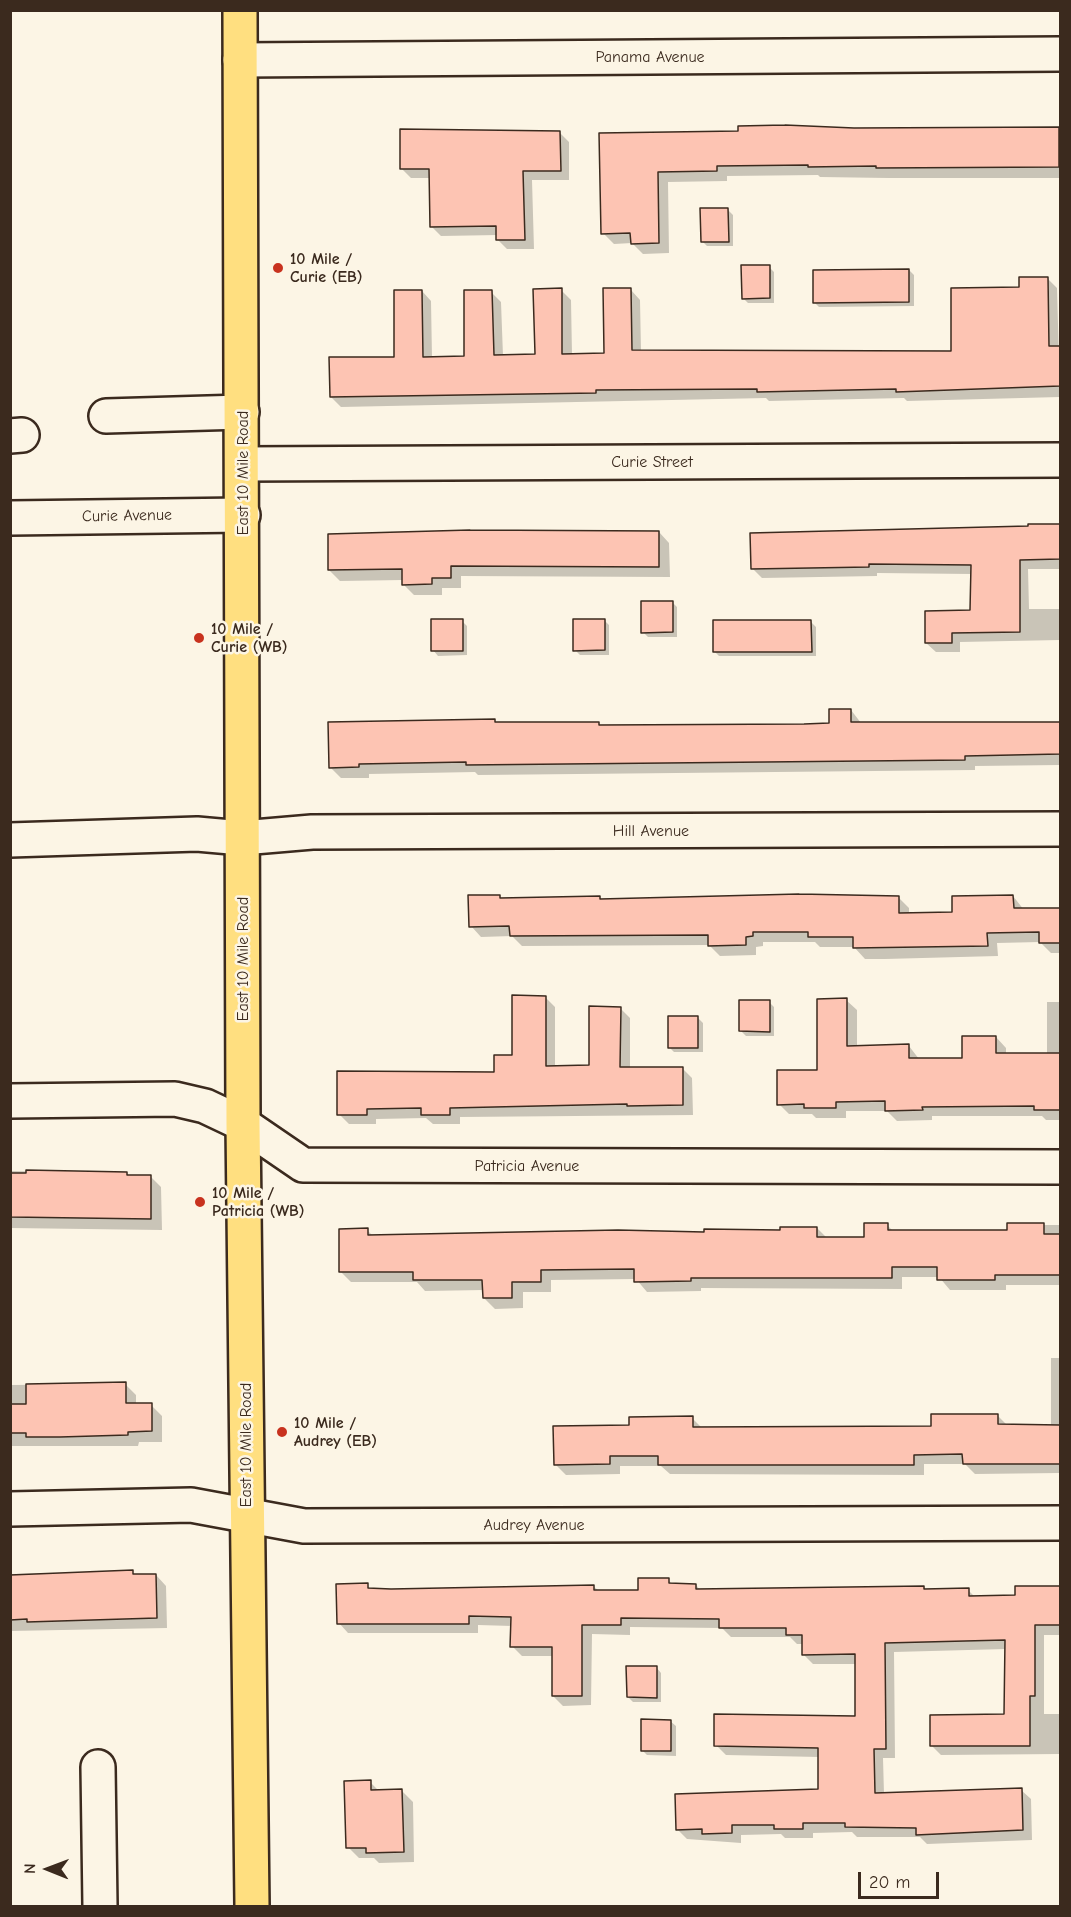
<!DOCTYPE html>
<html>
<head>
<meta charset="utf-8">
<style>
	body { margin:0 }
	#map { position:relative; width:1071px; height:1917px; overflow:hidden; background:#fcf5e5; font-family:"Comic Neue",sans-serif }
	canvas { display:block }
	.frame { position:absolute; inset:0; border:12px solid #3b2a1e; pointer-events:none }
	.north { position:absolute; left:18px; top:1839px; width:60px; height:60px; -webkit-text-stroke:4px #fcf5e5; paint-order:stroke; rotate:271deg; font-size:16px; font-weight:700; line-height:24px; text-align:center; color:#3b2a1e }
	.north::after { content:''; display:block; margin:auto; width:21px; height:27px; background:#3b2a1e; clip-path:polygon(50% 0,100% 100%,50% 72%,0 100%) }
	.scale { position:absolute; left:858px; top:1872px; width:81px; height:27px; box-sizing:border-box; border:3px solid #3b2a1e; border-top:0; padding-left:8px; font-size:18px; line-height:21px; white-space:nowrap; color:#3b2a1e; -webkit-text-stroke:4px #fcf5e5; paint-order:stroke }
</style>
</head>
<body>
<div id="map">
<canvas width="1071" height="1917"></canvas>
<div class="frame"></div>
<div class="north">N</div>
<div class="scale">20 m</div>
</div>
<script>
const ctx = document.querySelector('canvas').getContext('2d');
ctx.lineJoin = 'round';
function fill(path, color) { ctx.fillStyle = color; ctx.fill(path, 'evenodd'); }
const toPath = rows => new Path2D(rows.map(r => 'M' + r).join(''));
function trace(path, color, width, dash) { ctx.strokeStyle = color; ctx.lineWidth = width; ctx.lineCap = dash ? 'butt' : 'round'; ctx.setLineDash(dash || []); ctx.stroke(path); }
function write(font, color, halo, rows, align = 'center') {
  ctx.font = font + ' "Comic Neue",sans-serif'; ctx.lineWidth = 5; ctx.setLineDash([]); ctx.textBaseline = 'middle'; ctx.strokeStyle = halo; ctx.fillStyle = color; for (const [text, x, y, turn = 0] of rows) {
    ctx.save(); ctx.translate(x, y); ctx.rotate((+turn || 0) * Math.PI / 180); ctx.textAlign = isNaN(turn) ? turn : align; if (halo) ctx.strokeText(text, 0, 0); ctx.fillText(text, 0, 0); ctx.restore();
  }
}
fill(toPath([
	[739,127,1060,130,1060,178,888,178,820,177,818,175,727,176,727,181,668,182,669,253,643,254,632,243,614,244,603,233,601,135,740,132],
	[560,133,569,142,569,180,532,180,534,249,507,249,498,240,498,235,441,236,431,226,431,178,411,178,402,169],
	[728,210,733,215,733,246,707,246,702,241],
	[769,267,774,272,774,303,748,303,743,298],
	[909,270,914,275,914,306,819,307,814,302],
	[1047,278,1057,288,1060,397,907,401,904,398,769,401,766,398,341,407,331,397,396,358,422,291,431,301,432,358,466,358,491,292,501,302,503,356,536,356,561,290,571,300,572,355,606,355,631,290,640,300,641,351,953,352,1021,289],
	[1029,526,1060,526,1060,569,1028,569,1029,609,1060,609,1060,640,960,642,960,652,936,652,926,643,972,612,972,574,877,573,877,576,762,578,752,568],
	[659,532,669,543,670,577,461,576,461,588,442,588,442,595,414,595,403,584,403,580,340,581,329,570],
	[672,602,677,607,677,637,648,637,643,632],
	[604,620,609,625,609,655,580,655,575,650],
	[462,621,467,626,467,655,438,656,433,650],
	[811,622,816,627,816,656,719,656,714,651],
	[851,710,861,723,1060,723,1060,765,975,766,975,770,478,775,475,772,369,774,369,778,341,778,330,767,494,720,498,724,599,724,602,727,831,724],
	[499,896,503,900,600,898,603,901,898,897,909,908,909,914,953,914,1013,896,1024,910,1060,910,1060,953,1051,953,1040,942,997,943,998,956,885,959,865,959,854,947,820,947,815,942,763,942,763,946,756,947,756,955,720,956,709,945,522,946,512,936,481,937,471,926],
	[545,997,555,1007,555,1067,590,1067,620,1008,630,1018,630,1069,682,1068,692,1078,693,1115,460,1117,460,1124,433,1124,426,1118,376,1119,376,1124,349,1124,339,1114,495,1074,514,1056],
	[846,1000,857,1010,857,1047,909,1046,919,1059,963,1059,996,1037,1006,1048,1006,1055,1047,1054,1047,1002,1060,1002,1060,1120,1046,1120,1042,1116,932,1116,932,1120,897,1121,887,1111,846,1111,846,1118,816,1118,812,1114,789,1114,779,1104,818,1071],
	[769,1002,774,1007,774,1036,746,1036,741,1031],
	[698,1018,703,1023,703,1052,674,1052,669,1047],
	[10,1171,127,1173,130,1177,150,1176,161,1187,162,1230,10,1228],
	[887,1225,893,1231,1009,1231,1009,1225,1060,1225,1060,1285,1006,1285,1006,1290,950,1290,939,1277,902,1277,902,1289,701,1288,701,1291,647,1292,636,1279,551,1280,551,1292,523,1292,523,1308,495,1309,484,1298,484,1290,425,1291,417,1282,351,1282,340,1271,367,1230,373,1236,706,1234,817,1228,827,1238,865,1238],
	[1051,1358,1060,1358,1060,1473,975,1474,965,1464,924,1464,924,1475,670,1474,661,1466,620,1466,620,1474,566,1475,555,1464,631,1427,692,1418,703,1429,932,1427,998,1416,1008,1426,1051,1426],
	[125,1384,136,1395,136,1405,151,1405,162,1416,162,1442,139,1442,138,1446,10,1446,10,1385],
	[132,1572,136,1575,156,1575,166,1586,167,1628,10,1631,10,1574],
	[668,1580,674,1585,696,1585,700,1590,924,1587,926,1590,968,1590,975,1597,1017,1597,1017,1588,1060,1587,1060,1635,1044,1635,1044,1714,1060,1714,1060,1754,941,1755,932,1746,1006,1715,1006,1649,894,1652,895,1758,883,1758,884,1794,1021,1790,1031,1799,1032,1840,927,1844,920,1837,857,1837,852,1832,813,1833,813,1838,785,1838,781,1834,741,1835,741,1843,687,1839,677,1829,820,1791,819,1757,726,1755,716,1745,857,1718,856,1664,813,1664,803,1654,803,1644,797,1644,790,1637,731,1637,722,1628,630,1627,630,1635,592,1634,591,1705,563,1706,553,1696,553,1656,522,1656,512,1646,512,1626,478,1625,478,1633,348,1633,339,1623,367,1585,372,1590,593,1586,599,1591,639,1592],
	[656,1667,661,1673,661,1702,633,1702,628,1697],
	[670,1721,676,1726,676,1756,647,1755,642,1750],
	[370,1782,379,1791,402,1791,413,1802,414,1862,379,1863,374,1858,359,1858,348,1847]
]), '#0003');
const building = toPath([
	[785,125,854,128,1059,127,1059,167,876,168,876,166,808,167,808,165,717,166,717,171,658,172,659,243,631,244,630,233,601,234,599,133,738,131,738,126,785,125],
	[400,129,560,131,561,171,523,171,525,240,496,240,496,226,430,227,429,169,400,169,400,129],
	[700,208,728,208,729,242,701,242,700,208],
	[741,265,770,265,770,298,742,299,741,265],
	[909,269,909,302,813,303,813,270,909,269],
	[1019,277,1048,277,1049,346,1060,346,1060,386,896,392,896,389,757,392,757,389,596,390,596,393,330,397,329,357,394,357,394,290,422,290,423,357,464,356,464,290,492,290,494,355,535,354,533,289,562,288,562,354,604,353,603,288,631,288,632,350,951,351,951,288,1019,287,1019,277],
	[1028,524,1060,524,1060,559,1020,560,1020,632,952,633,952,643,925,643,925,611,970,610,971,565,869,564,869,567,751,569,750,533,1028,526,1028,524],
	[470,530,659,531,659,567,451,566,451,578,432,578,432,584,402,585,402,569,328,570,328,534,470,530],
	[641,601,673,601,673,632,641,633,641,601],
	[431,619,463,619,463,651,431,651,431,619],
	[573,619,605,619,605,650,573,651,573,619],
	[713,620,811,620,812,652,713,652,713,620],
	[829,709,851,709,851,722,1060,722,1060,754,965,756,965,760,466,765,466,762,359,764,359,767,329,768,328,722,495,719,495,722,599,722,599,725,804,724,829,723,829,709],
	[799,894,899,896,899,913,952,912,952,896,1013,895,1014,908,1060,908,1060,943,1039,943,1039,932,987,933,988,946,853,948,853,937,808,937,808,932,753,932,753,936,746,937,746,945,708,946,708,935,510,936,509,926,469,927,468,895,500,895,500,898,600,896,600,899,799,894],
	[512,995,546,996,546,1066,589,1065,589,1006,621,1007,620,1067,683,1067,683,1105,627,1106,627,1104,450,1108,450,1115,421,1115,421,1108,367,1109,367,1115,337,1115,337,1071,494,1072,494,1055,512,1055,512,995],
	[847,998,847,1046,909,1044,909,1058,962,1058,962,1036,996,1036,996,1053,1060,1053,1060,1110,1034,1110,1034,1106,922,1107,923,1110,885,1111,885,1101,836,1102,836,1108,804,1108,804,1104,777,1105,777,1070,817,1070,817,999,847,998],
	[739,1000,770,1000,770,1032,739,1031,739,1000],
	[668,1016,698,1016,698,1048,668,1048,668,1016],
	[26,1170,127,1172,127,1175,151,1175,151,1219,10,1217,10,1173,26,1173,26,1170],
	[864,1223,888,1223,888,1230,1007,1230,1007,1223,1044,1223,1044,1234,1060,1234,1060,1275,995,1275,995,1280,937,1280,937,1267,892,1267,892,1278,691,1278,691,1281,634,1282,634,1269,541,1270,541,1282,512,1282,512,1298,483,1298,482,1280,413,1280,413,1272,339,1272,339,1229,368,1228,368,1235,618,1230,704,1232,704,1229,780,1230,780,1227,817,1227,817,1237,864,1237,864,1223],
	[126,1382,126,1403,152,1403,152,1431,128,1432,128,1435,60,1437,26,1437,26,1433,10,1433,10,1404,26,1404,26,1384,126,1382],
	[931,1414,998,1414,998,1424,1060,1425,1060,1464,963,1464,962,1454,914,1455,914,1465,658,1465,658,1456,610,1456,610,1464,554,1465,553,1426,629,1425,629,1417,693,1416,693,1427,931,1426,931,1414],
	[133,1570,133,1574,156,1574,157,1618,27,1622,27,1619,10,1620,10,1575,133,1570],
	[638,1578,669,1578,669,1583,696,1584,696,1589,924,1586,924,1589,969,1588,969,1596,1015,1595,1015,1586,1060,1586,1060,1625,1035,1625,1035,1696,1030,1696,1030,1746,930,1746,930,1715,1004,1714,1005,1640,885,1643,886,1749,874,1749,875,1793,1022,1788,1023,1830,916,1835,916,1828,845,1827,845,1823,803,1823,803,1829,774,1829,774,1825,732,1825,732,1833,702,1834,702,1829,676,1830,675,1794,818,1789,818,1748,714,1746,714,1714,855,1716,855,1654,802,1655,802,1635,786,1635,786,1628,719,1628,719,1619,621,1618,621,1625,582,1625,582,1696,552,1696,552,1647,510,1647,511,1617,469,1616,469,1624,337,1624,336,1584,368,1583,368,1588,391,1589,594,1585,594,1590,638,1590,638,1578],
	[626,1666,657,1666,657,1698,627,1697,626,1666],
	[641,1719,671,1720,671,1751,641,1751,641,1719],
	[371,1780,371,1790,402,1789,404,1852,366,1853,366,1848,346,1848,344,1781,371,1780]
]);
fill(building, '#fdc4b3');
trace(building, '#3b2a1e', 1.5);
const minor = toPath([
	[240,60,1060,54],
	[106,416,242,412],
	[10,436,22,435],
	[243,464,1060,460],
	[10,518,243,515],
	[10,840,197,834,242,838,312,832,1060,829],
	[10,1101,175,1099,205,1106,243,1124,303,1165,1060,1167],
	[10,1509,191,1505,304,1526,1060,1523],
	[98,1767,100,1906]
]);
const major = toPath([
	[240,10,243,1124,252,1906]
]);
trace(minor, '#3b2a1e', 38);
trace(major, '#3b2a1e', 38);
trace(minor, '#fcf5e5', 33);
trace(major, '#ffdf80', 33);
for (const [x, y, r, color] of [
	[278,268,6,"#c8321e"],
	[199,638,6,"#c8321e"],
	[200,1202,6,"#c8321e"],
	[282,1432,6,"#c8321e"]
]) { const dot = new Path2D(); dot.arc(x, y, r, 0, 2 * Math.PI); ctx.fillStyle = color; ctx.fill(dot); trace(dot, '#fcf5e5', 2); }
write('16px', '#3b2a1e', '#fcf5e5', [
	["Panama Avenue",650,57],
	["Curie Street",652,462],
	["East 10 Mile Road",243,473,-90],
	["Curie Avenue",127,516,-1],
	["Hill Avenue",651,831],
	["East 10 Mile Road",243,959,-90],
	["Patricia Avenue",527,1166],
	["East 10 Mile Road",246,1445,-90],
	["Audrey Avenue",534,1525]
]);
write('bold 16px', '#3b2a1e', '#fcf5e5', [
	["10 Mile /",290,259],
	["Curie (EB)",290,277],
	["10 Mile /",211,629],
	["Curie (WB)",211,647],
	["10 Mile /",212,1193],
	["Patricia (WB)",212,1211],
	["10 Mile /",294,1423],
	["Audrey (EB)",294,1441]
], 'left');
</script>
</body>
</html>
